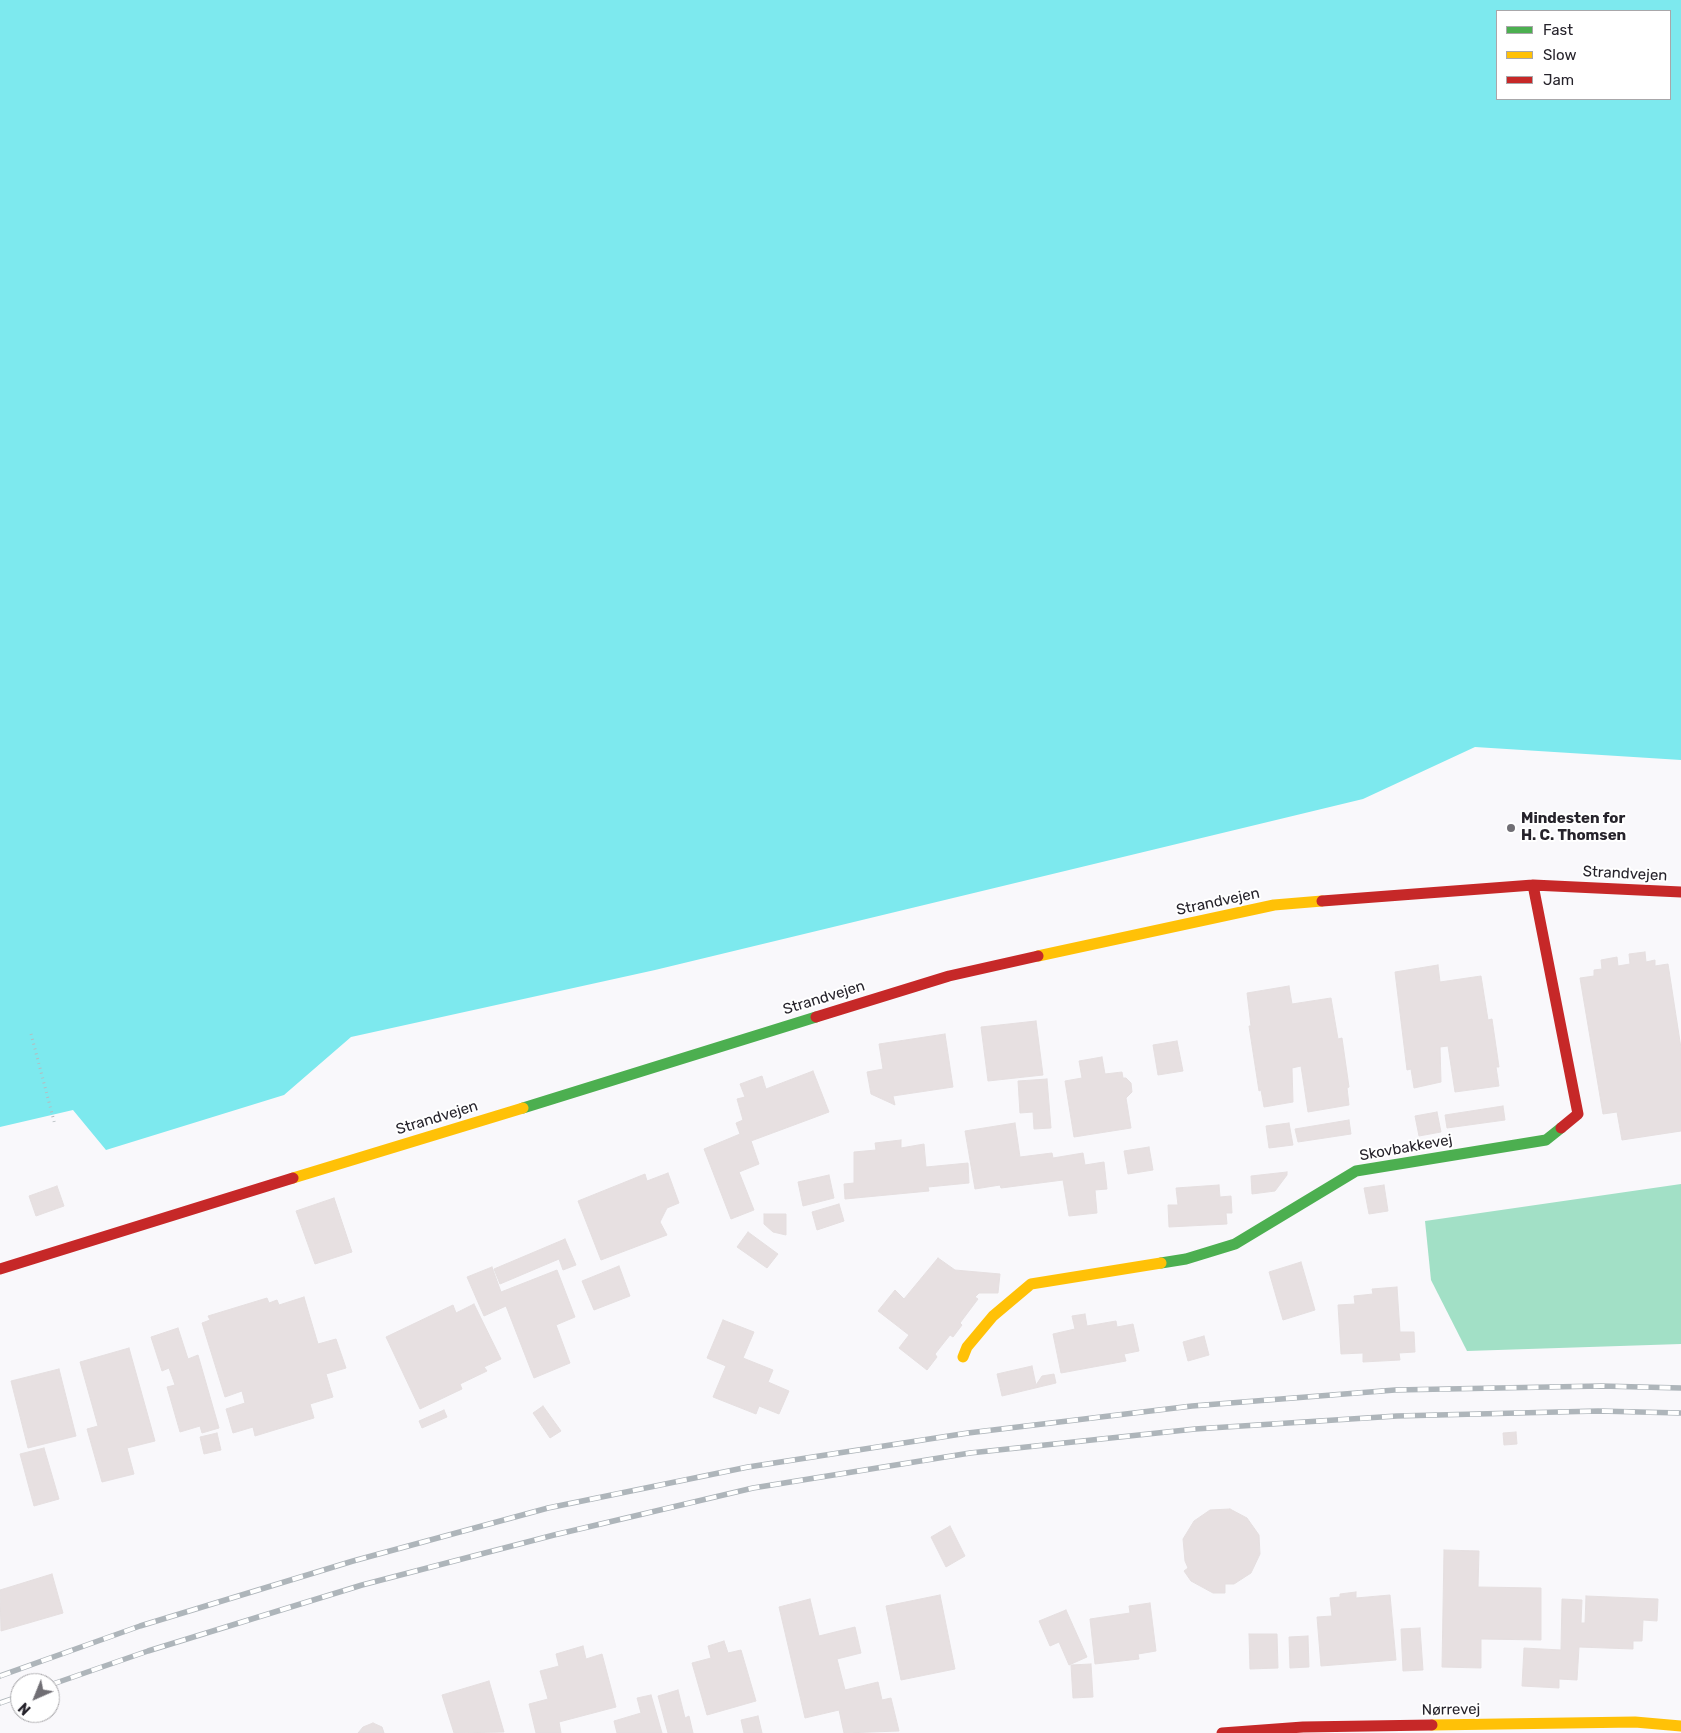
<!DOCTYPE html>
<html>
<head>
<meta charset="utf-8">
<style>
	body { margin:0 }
	#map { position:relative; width:1681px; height:1733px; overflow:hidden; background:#f9f8fb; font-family:Rubik,sans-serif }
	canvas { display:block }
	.legend { position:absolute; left:1496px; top:10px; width:175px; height:90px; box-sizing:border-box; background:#fff; border:1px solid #a8a7aa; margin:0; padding:6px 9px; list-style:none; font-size:15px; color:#26232b }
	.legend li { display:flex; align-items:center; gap:10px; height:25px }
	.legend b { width:25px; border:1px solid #a8a7aa }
	.north { position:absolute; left:10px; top:1673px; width:50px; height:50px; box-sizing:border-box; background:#fff; border:1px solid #a8a7aa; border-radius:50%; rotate:224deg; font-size:14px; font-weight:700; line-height:20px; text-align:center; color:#26232b }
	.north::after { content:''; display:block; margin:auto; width:18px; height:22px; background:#706e74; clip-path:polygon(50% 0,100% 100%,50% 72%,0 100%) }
</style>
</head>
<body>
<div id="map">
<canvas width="1681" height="1733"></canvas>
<ul class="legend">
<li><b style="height:6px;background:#4caf50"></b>Fast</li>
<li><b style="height:6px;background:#ffc107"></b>Slow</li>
<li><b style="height:6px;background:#c62828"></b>Jam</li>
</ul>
<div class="north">N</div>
</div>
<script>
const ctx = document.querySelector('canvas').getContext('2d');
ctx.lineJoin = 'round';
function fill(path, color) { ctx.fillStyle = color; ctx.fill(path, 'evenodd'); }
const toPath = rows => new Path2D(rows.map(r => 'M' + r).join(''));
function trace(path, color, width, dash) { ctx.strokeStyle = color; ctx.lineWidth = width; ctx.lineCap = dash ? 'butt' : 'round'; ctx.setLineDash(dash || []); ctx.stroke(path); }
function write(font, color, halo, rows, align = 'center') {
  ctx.font = font + ' Rubik,sans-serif'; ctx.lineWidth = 4; ctx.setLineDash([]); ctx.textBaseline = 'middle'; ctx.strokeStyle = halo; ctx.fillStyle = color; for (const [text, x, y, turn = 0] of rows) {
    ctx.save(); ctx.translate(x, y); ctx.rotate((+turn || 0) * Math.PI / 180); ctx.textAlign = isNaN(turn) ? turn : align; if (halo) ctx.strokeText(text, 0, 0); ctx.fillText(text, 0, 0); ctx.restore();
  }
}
fill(toPath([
	[1681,1184,1681,1344,1467,1351,1431,1280,1425,1221]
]), '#a2e0c6');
fill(toPath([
	[0,0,1681,0,1681,760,1475,747,1363,799,655,970,351,1037,284,1095,106,1150,73,1110,0,1127],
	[1497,11,1670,11,1670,99,1497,99]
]), '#7de9ee');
const building = toPath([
	[1645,952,1646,962,1655,960,1655,966,1668,964,1681,1048,1681,1131,1622,1140,1617,1112,1603,1114,1580,978,1594,976,1594,970,1602,969,1601,960,1617,957,1618,966,1630,964,1629,954,1645,952],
	[1438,965,1440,982,1481,976,1488,1020,1492,1019,1499,1067,1496,1067,1499,1086,1455,1092,1448,1046,1440,1047,1441,1082,1414,1088,1411,1069,1407,1070,1395,972,1438,965],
	[1289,986,1292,1004,1331,998,1338,1039,1342,1038,1349,1087,1347,1088,1349,1105,1308,1112,1301,1066,1292,1068,1293,1102,1264,1107,1261,1090,1259,1091,1249,1026,1251,1026,1247,993,1289,986],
	[1036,1021,1043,1075,988,1081,981,1027,1036,1021],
	[945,1034,953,1087,893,1096,895,1105,871,1094,867,1072,883,1069,879,1044,945,1034],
	[1177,1041,1183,1071,1158,1075,1153,1045,1177,1041],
	[1102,1057,1105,1074,1122,1072,1123,1078,1126,1078,1131,1083,1132,1092,1126,1098,1131,1128,1074,1137,1065,1081,1082,1078,1079,1061,1102,1057],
	[813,1071,829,1112,751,1141,759,1164,739,1172,754,1210,731,1219,704,1149,740,1134,736,1123,743,1120,737,1099,745,1097,740,1084,762,1076,766,1089,813,1071],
	[1047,1079,1051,1128,1034,1129,1033,1112,1020,1113,1018,1081,1047,1079],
	[1503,1106,1505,1120,1447,1128,1445,1115,1503,1106],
	[1437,1112,1441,1132,1419,1136,1415,1116,1437,1112],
	[1349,1120,1351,1134,1298,1142,1295,1129,1349,1120],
	[1015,1123,1020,1157,1052,1153,1053,1158,1083,1153,1085,1165,1104,1162,1107,1189,1095,1190,1097,1213,1069,1216,1063,1180,1001,1188,1000,1185,975,1189,965,1131,1015,1123],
	[1289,1123,1293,1145,1269,1148,1266,1126,1289,1123],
	[901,1140,901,1148,924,1144,926,1167,968,1163,969,1183,928,1187,929,1191,845,1199,844,1184,854,1183,854,1152,876,1150,875,1143,901,1140],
	[1149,1147,1153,1170,1128,1174,1124,1151,1149,1147],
	[1287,1172,1287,1175,1275,1191,1252,1194,1251,1176,1287,1172],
	[668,1173,679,1203,667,1208,660,1222,667,1235,601,1260,578,1201,645,1174,647,1181,668,1173],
	[829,1175,834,1198,803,1206,798,1182,829,1175],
	[1219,1185,1220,1197,1231,1196,1232,1213,1226,1213,1227,1224,1169,1227,1168,1205,1178,1205,1176,1188,1219,1185],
	[1384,1185,1388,1211,1369,1214,1364,1188,1384,1185],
	[57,1186,64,1206,36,1216,29,1196,57,1186],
	[334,1198,352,1252,315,1264,296,1211,334,1198],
	[839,1204,844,1221,817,1230,812,1212,839,1204],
	[764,1214,786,1214,786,1235,773,1232,764,1224,764,1214],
	[748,1232,778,1254,767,1268,737,1247,748,1232],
	[565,1239,576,1265,563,1270,559,1259,500,1284,494,1269,565,1239],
	[938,1258,955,1270,1000,1274,998,1293,979,1293,975,1297,978,1299,960,1323,962,1325,953,1337,950,1335,935,1354,937,1357,927,1370,899,1348,909,1335,878,1311,895,1290,904,1299,938,1258],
	[1301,1262,1315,1310,1283,1320,1269,1272,1301,1262],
	[619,1266,630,1296,594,1310,582,1281,619,1266],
	[492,1267,501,1292,557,1270,575,1317,556,1325,570,1363,534,1378,506,1306,484,1316,467,1277,492,1267],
	[1397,1287,1400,1332,1414,1332,1415,1352,1399,1353,1400,1360,1363,1362,1363,1353,1341,1354,1338,1305,1355,1304,1354,1296,1373,1294,1372,1289,1397,1287],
	[304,1297,318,1344,336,1339,346,1368,326,1374,333,1397,310,1404,314,1418,255,1436,253,1427,233,1433,226,1409,245,1403,242,1391,225,1397,202,1323,210,1320,208,1316,267,1298,269,1303,277,1300,279,1305,304,1297],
	[474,1304,501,1359,484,1367,487,1371,460,1384,462,1389,420,1409,386,1337,453,1305,456,1313,474,1304],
	[1085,1314,1087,1326,1116,1321,1117,1327,1133,1324,1139,1351,1124,1354,1126,1361,1061,1373,1053,1334,1075,1329,1072,1316,1085,1314],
	[723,1320,754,1332,743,1358,773,1370,768,1382,789,1391,779,1414,759,1406,756,1414,713,1397,726,1366,707,1358,723,1320],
	[178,1328,188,1359,198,1355,219,1428,202,1433,200,1426,180,1432,167,1387,175,1385,169,1368,162,1371,151,1337,178,1328],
	[1204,1336,1209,1355,1188,1361,1183,1342,1204,1336],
	[129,1348,155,1441,127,1448,134,1474,102,1482,87,1429,98,1426,80,1362,129,1348],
	[1032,1366,1036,1385,1042,1376,1054,1374,1056,1383,1002,1396,997,1374,1032,1366],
	[59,1369,76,1436,28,1448,11,1381,59,1369],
	[543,1406,561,1431,550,1438,533,1413,543,1406],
	[444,1410,447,1417,422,1428,419,1421,444,1410],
	[1516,1432,1517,1444,1504,1445,1503,1433,1516,1432],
	[217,1433,221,1450,204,1454,200,1437,217,1433],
	[44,1448,59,1499,34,1506,20,1454,44,1448],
	[1230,1509,1247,1518,1259,1535,1260,1554,1251,1573,1234,1584,1225,1584,1225,1593,1213,1593,1191,1581,1184,1571,1188,1568,1185,1561,1183,1539,1194,1521,1210,1510,1230,1509],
	[950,1526,965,1556,946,1567,931,1537,950,1526],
	[1444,1550,1479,1551,1478,1587,1541,1588,1541,1640,1481,1639,1481,1668,1442,1667,1444,1550],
	[52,1574,63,1613,1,1631,0,1590,52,1574],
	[1356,1592,1356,1598,1390,1595,1396,1660,1321,1666,1317,1617,1332,1616,1330,1598,1340,1597,1340,1594,1356,1592],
	[940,1595,955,1669,901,1680,886,1606,940,1595],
	[1586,1596,1658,1599,1657,1621,1643,1620,1642,1641,1633,1641,1633,1649,1579,1647,1577,1680,1559,1679,1559,1688,1522,1686,1524,1648,1561,1650,1562,1599,1582,1600,1581,1623,1585,1623,1586,1596],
	[810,1599,819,1636,855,1627,861,1653,837,1659,845,1690,878,1682,882,1700,891,1698,899,1731,844,1733,839,1710,805,1718,779,1607,810,1599],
	[1150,1603,1156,1651,1138,1654,1139,1659,1095,1664,1090,1619,1130,1613,1129,1606,1150,1603],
	[1066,1610,1087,1657,1069,1665,1059,1642,1050,1646,1039,1621,1066,1610],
	[1420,1628,1423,1670,1403,1671,1401,1629,1420,1628],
	[1249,1634,1277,1634,1278,1668,1250,1669,1249,1634],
	[1308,1636,1309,1667,1290,1668,1289,1637,1308,1636],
	[724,1641,728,1653,741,1650,756,1701,707,1715,692,1663,711,1658,708,1646,724,1641],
	[583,1646,586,1659,602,1654,616,1707,559,1722,561,1733,536,1733,529,1704,548,1699,540,1671,559,1666,556,1654,583,1646],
	[1091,1664,1093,1697,1073,1698,1071,1665,1091,1664],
	[489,1681,504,1732,454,1733,442,1695,489,1681],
	[678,1690,685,1718,689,1716,693,1733,668,1733,658,1696,678,1690],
	[651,1695,662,1733,617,1733,614,1721,641,1713,637,1698,651,1695],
	[758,1716,762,1733,744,1733,741,1720,758,1716],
	[373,1723,382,1727,384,1733,358,1733,363,1727,373,1723]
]);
fill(building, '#e7e0e1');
trace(building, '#e5dfe0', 1);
trace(toPath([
	[31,1034,55,1125]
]), '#b5bcc0', 3, [1, 4]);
trace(toPath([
	[523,1108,816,1017],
	[1161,1263,1186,1259,1235,1244,1356,1171,1546,1140,1561,1128]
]), '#4caf50', 11);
trace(toPath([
	[1038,956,1274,905,1322,901],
	[293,1178,523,1108],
	[963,1357,967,1347,993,1316,1031,1284,1161,1263],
	[1432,1725,1635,1722,1681,1726]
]), '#ffc107', 11);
trace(toPath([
	[1533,885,1578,1114,1561,1128],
	[1322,901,1533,885,1681,892],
	[816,1017,949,976,1038,956],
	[0,1269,293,1178],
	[1222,1733,1303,1727,1432,1725]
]), '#c62828', 11);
const rail = toPath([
	[0,1676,140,1626,353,1561,548,1508,748,1467,968,1433,1192,1406,1395,1390,1601,1386,1681,1388],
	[50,1685,148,1651,362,1585,554,1535,753,1488,970,1453,1195,1429,1397,1416,1598,1411,1681,1413],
	[0,1703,20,1696]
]);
trace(rail, '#aeb5ba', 5.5);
trace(rail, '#fff', 4, [11]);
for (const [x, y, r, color] of [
	[1511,828,5,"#706e74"]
]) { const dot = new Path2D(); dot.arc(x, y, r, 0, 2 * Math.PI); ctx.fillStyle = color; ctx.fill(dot); trace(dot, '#fff', 2); }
write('bold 15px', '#26232b', '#fff', [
	["Mindesten for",1521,819],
	["H. C. Thomsen",1521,836]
], 'left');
write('15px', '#26232b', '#fff', [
	["Strandvejen",1625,874,3],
	["Strandvejen",1218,902,-12],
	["Strandvejen",824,998,-17],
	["Strandvejen",437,1118,-17],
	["Skovbakkevej",1406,1148,-10],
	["Nørrevej",1451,1710,-1]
]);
</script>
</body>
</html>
